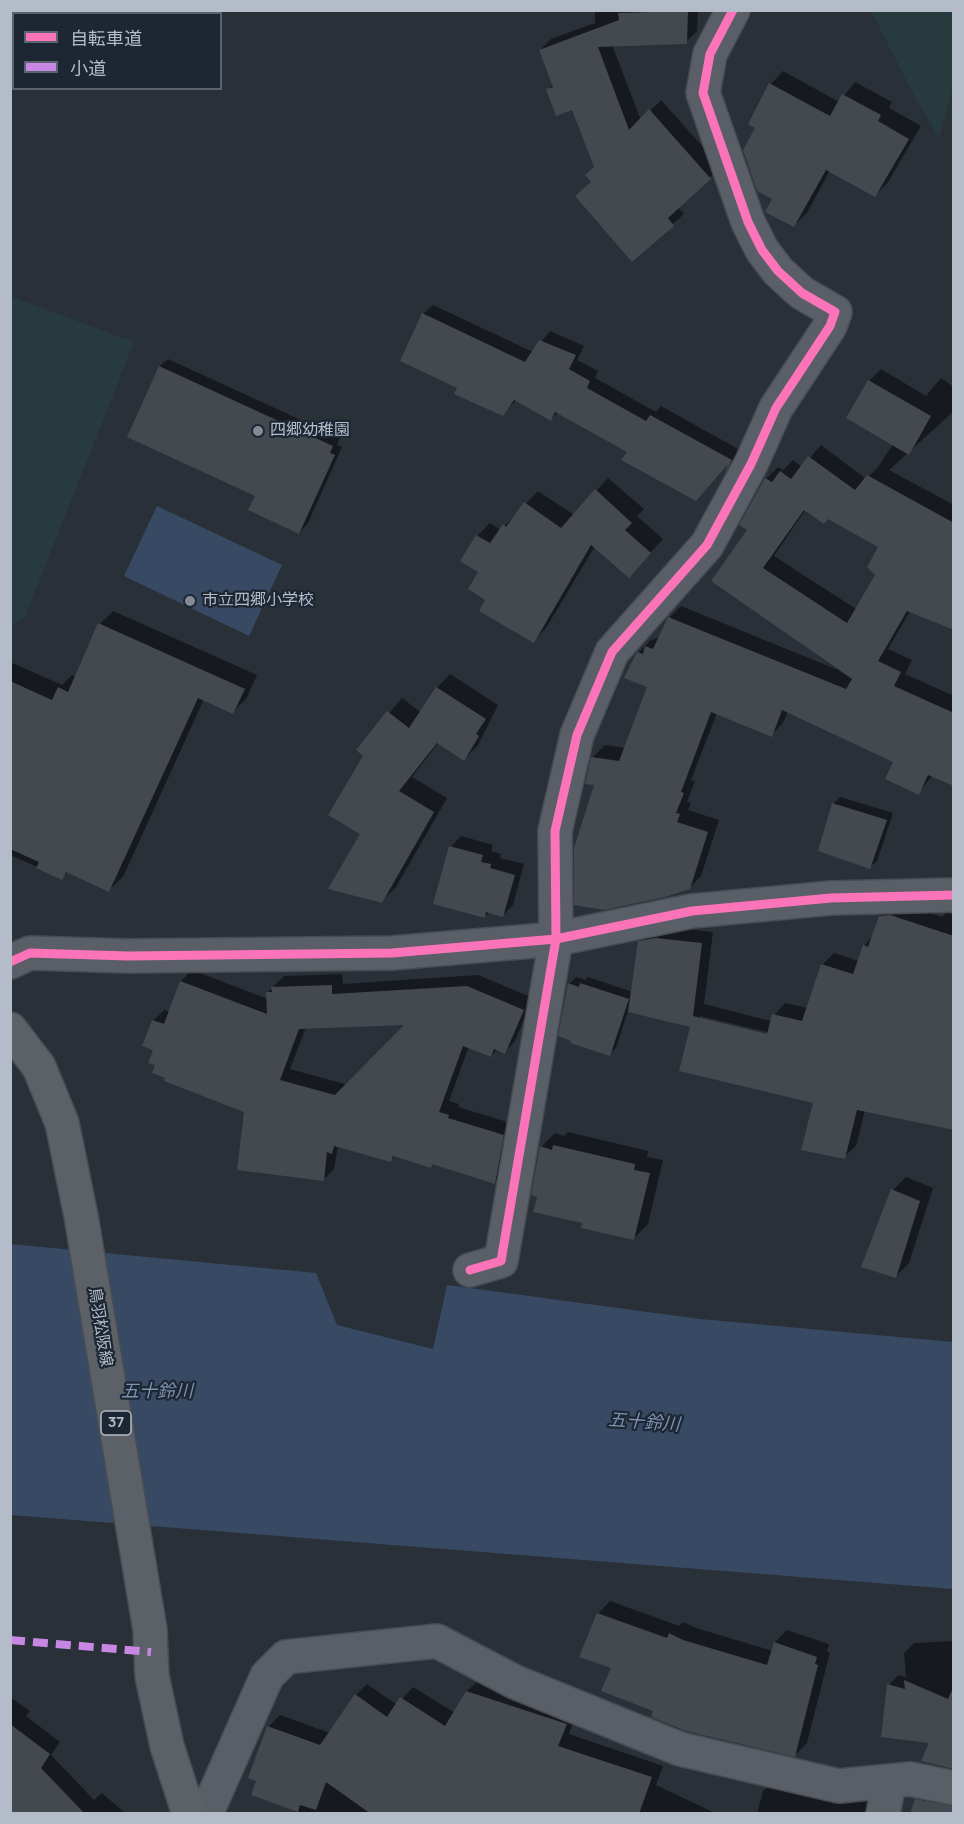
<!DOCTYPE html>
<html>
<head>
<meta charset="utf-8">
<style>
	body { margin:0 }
	#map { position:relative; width:964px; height:1824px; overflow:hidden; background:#2a3038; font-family:Manrope,"Noto Sans JP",sans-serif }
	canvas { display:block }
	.frame { position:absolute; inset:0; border:12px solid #b4bcc9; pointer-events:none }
	.legend { position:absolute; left:12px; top:12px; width:210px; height:78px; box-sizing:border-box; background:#1d2633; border:2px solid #59626f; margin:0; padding:8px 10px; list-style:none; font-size:18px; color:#b4bcc9 }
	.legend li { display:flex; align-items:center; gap:12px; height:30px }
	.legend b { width:30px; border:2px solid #59626f }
</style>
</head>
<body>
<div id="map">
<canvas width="964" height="1824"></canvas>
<div class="frame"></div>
<ul class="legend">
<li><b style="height:8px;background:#fb73b8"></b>自転車道</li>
<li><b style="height:8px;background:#c787e3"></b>小道</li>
</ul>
</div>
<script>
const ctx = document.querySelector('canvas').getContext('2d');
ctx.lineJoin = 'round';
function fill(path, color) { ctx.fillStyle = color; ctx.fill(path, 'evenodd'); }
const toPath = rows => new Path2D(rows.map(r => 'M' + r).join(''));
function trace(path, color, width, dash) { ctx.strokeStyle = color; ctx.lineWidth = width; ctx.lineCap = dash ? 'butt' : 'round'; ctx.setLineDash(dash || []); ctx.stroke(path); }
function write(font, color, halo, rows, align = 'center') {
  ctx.font = font + ' Manrope,"Noto Sans JP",sans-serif'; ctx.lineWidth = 4.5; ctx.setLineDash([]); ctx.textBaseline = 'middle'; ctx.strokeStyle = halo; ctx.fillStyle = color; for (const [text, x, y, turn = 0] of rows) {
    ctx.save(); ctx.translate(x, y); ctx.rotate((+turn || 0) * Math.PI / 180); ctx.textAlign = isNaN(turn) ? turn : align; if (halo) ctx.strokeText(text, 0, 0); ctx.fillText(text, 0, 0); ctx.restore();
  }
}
fill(toPath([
	[871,11,953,11,953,86,939,138,915,97],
	[10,296,134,342,25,617,11,626]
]), '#273a3e');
fill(toPath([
	[157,506,282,565,249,636,124,576],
	[10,1244,316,1273,337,1325,433,1349,447,1285,700,1319,953,1342,953,1589,11,1515]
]), '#384963');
fill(toPath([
	[595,10,698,10,697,31,686,42,612,45,641,120,661,100,721,167,678,207,684,214,632,260,593,181,595,167,573,108,548,90,553,84,540,50,551,39,595,23],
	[783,71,839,102,855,82,892,102,889,108,921,126,888,182,875,195,830,170,807,213,794,225,774,198,757,127,771,84],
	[433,305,533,352,550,331,584,346,577,360,598,371,595,378,656,412,661,406,740,450,728,468,731,461,630,451,558,412,551,419,516,400,502,415,459,387,423,314],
	[168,359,340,438,337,445,342,447,307,525,299,532,257,495,129,436,160,366],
	[881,369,926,396,941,378,954,387,954,411,889,470,954,505,954,629,910,611,888,649,912,660,905,674,954,696,954,784,933,775,918,793,895,761,788,711,783,723,771,735,717,713,691,780,695,781,687,802,691,803,688,810,719,820,701,876,689,888,596,784,593,757,605,745,625,748,649,686,638,653,650,641,661,636,669,618,681,606,838,670,714,581,749,529,766,479,778,467,783,470,793,460,802,467,821,445,866,479,878,467,899,435,849,415,869,381],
	[806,509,828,518,880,546,877,574,856,609,774,556],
	[608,478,644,509,637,516,663,539,641,563,595,546,546,628,534,641,487,599,480,572,477,536,490,523,501,530,538,491,574,515],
	[113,611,257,675,246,699,233,712,204,699,123,877,109,890,68,871,62,878,10,855,10,662,62,685,72,675,76,677,100,624],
	[450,674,498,705,478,745,464,759,439,742,412,777,447,798,396,887,382,901,362,834,365,755,358,750,402,698,420,712,437,688],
	[840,797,893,813,877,861,870,867,833,804],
	[461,836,493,845,491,851,501,854,500,858,524,864,513,905,502,916,489,912,484,917,451,847],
	[902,904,942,917,947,912,954,915,954,1128,865,1110,856,1146,844,1157,815,1102,692,1026,628,1011,616,1048,609,1054,569,984,576,977,585,980,588,977,633,992,639,942,651,930,668,927,713,932,704,1004,770,1021,785,1003,808,1008,822,965,834,953,859,961,864,946,873,936,880,916,892,905],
	[700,1016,775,1034,774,1037,700,1019],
	[192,970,268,999,268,992,284,976,342,974,343,984,478,975,533,998,515,1041,505,1052,497,1049,491,1056,469,1046,449,1101,459,1104,458,1107,514,1124,506,1171,495,1182,433,1163,430,1166,396,1155,391,1160,338,1146,334,1169,323,1180,246,1111,167,1077,157,1064,153,1021,164,1010,170,1012,181,981],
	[408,1023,348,1085,290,1069,306,1027],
	[568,1132,648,1151,647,1157,663,1160,648,1224,634,1238,584,1222,539,1196,541,1147,555,1133,564,1136],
	[906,1177,933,1188,909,1263,895,1277,893,1190],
	[610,1601,679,1626,683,1622,696,1628,773,1651,775,1642,787,1630,829,1644,827,1652,830,1652,807,1743,795,1755,655,1710,613,1667,598,1614],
	[954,1641,954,1767,889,1685,898,1675,906,1677,904,1653,914,1643],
	[479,1680,577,1712,569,1734,663,1766,656,1785,717,1814,302,1814,253,1794,268,1727,280,1715,330,1733,356,1695,367,1684,397,1705,413,1687,455,1713,467,1691],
	[10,1697,30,1711,26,1716,60,1742,51,1755,94,1800,102,1793,126,1814,10,1814],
	[775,1780,876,1801,880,1814,757,1814,763,1791],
	[928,1788,954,1804,954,1814,909,1814]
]), '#0007');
fill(toPath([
	[688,11,687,44,598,47,629,130,649,109,711,179,668,218,674,226,632,262,575,196,591,182,585,175,594,167,572,110,556,116,546,89,553,87,539,50,619,20,618,13],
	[769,83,830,116,842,94,881,115,878,121,909,139,875,197,826,170,794,227,765,212,772,199,757,191,743,150,755,128,748,124],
	[422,313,525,362,539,340,576,355,569,369,590,381,587,388,646,421,650,415,732,460,724,475,728,464,696,501,621,460,627,452,555,412,551,421,514,400,503,416,454,394,457,388,400,361],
	[159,366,333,446,330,453,335,455,299,534,248,510,255,496,127,437],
	[868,380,931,416,909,455,846,418],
	[808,456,855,490,867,475,954,523,954,630,907,611,878,661,901,672,894,686,954,713,954,786,928,775,919,795,885,779,893,762,782,710,772,737,711,712,681,792,684,793,676,813,680,814,677,822,708,832,690,889,665,897,604,910,574,905,574,848,594,785,585,784,591,757,619,761,647,687,624,678,637,652,643,654,645,646,653,649,668,617,846,689,852,679,711,581,747,530,739,525,765,478,772,482,780,471,791,479],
	[804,510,824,524,828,519,878,547,867,567,875,575,847,623,763,568],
	[595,489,632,523,625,530,651,553,629,578,591,545,534,643,479,611,485,600,468,589,478,572,460,561,476,535,490,543,503,524,506,527,524,502,561,528],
	[98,623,245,689,233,714,198,698,109,892,66,872,62,880,36,868,39,862,10,849,10,681,52,700,58,687,68,692],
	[436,687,486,719,476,734,479,736,464,761,437,743,399,791,434,812,382,903,328,889,360,834,328,815,363,756,356,750,387,711,409,728],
	[832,803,887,820,870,869,818,851],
	[449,846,483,855,481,862,491,864,490,868,515,875,503,917,486,912,485,918,433,904],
	[890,915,954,936,954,1130,857,1110,845,1159,801,1150,813,1103,679,1071,690,1027,628,1012,638,941,656,938,702,943,693,1016,767,1034,772,1014,802,1021,821,964,853,974,863,945,868,947,879,916],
	[180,981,267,1014,266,992,272,992,271,987,332,985,332,994,467,986,524,1010,505,1054,494,1049,491,1057,463,1046,439,1112,449,1115,448,1118,504,1135,495,1184,432,1164,431,1168,393,1156,391,1162,334,1146,332,1154,327,1152,324,1181,237,1170,244,1112,164,1081,165,1078,152,1073,155,1065,148,1063,153,1050,142,1046,152,1020,164,1024],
	[404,1025,335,1095,280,1080,299,1029],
	[568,983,579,987,580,983,629,999,610,1056,570,1043,571,1041,558,1036],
	[553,1145,635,1164,634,1170,650,1173,634,1240,581,1228,582,1223,533,1212,537,1197,531,1195,540,1146,552,1150],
	[891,1189,920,1201,896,1278,861,1267],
	[597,1613,667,1638,669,1633,683,1640,767,1665,774,1642,817,1657,815,1664,818,1665,795,1757,686,1731,651,1717,653,1711,601,1691,611,1668,579,1657],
	[904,1680,948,1699,954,1686,954,1769,921,1761,929,1743,881,1737,887,1684,905,1689],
	[466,1691,567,1724,558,1746,652,1777,639,1814,371,1814,326,1782,316,1810,300,1805,298,1812,251,1795,256,1781,248,1778,267,1726,320,1745,355,1694,387,1717,400,1697,445,1726],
	[10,1724,50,1754,41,1768,85,1814,10,1814],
	[915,1799,954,1806,954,1814,910,1814]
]), '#444950');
const street = toPath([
	[10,962,30,953,128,956,392,953,556,939,692,911,831,898,954,895],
	[470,1270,501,1261,556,939,555,831,577,735,612,652,707,545,751,464,776,408,830,326,835,312,802,293,778,271,762,250,748,222,703,93,710,54,733,10],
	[206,1814,267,1676,286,1657,437,1641,515,1682,680,1749,839,1786,910,1779,954,1788],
	[883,1814,889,1782]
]);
const primary = toPath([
	[10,1029,39,1067,62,1123,81,1216,150,1630,152,1676,167,1746,189,1814]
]);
trace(street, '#484c53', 36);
trace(primary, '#484c55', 36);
trace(street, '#5a5e66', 33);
trace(primary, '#5c6168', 33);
trace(toPath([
	[10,1640,151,1652]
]), '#c787e3', 8, [15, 8]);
trace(toPath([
	[10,962,30,953,128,956,392,953,556,939,692,911,831,898,954,895],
	[470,1270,501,1261,556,939,555,831,577,735,612,652,707,545,751,464,776,408,830,326,835,312,802,293,778,271,762,250,748,222,703,93,710,54,733,10]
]), '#fb73b8', 9);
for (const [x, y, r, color] of [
	[258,431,6,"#848b96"],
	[190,601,6,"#848b96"]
]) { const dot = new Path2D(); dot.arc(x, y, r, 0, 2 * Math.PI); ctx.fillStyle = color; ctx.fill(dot); trace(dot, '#1d2633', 2); }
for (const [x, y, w] of [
	[116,1423,30]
]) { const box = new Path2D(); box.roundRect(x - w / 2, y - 12, w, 24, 4.5); ctx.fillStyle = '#1d2633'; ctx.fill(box); trace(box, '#b4bcc9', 1.5); }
write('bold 15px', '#b4bcc9', null, [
	["37",116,1423]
]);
write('16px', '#b4bcc9', '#1d2633', [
	["四郷幼稚園",270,431],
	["市立四郷小学校",202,601]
], 'left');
write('16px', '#b4bcc9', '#1d2633', [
	["鳥羽松阪線",100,1327,81]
]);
write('italic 18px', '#7c92b1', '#1d2633', [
	["五十鈴川",157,1392],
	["五十鈴川",644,1423,4]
]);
</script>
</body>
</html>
